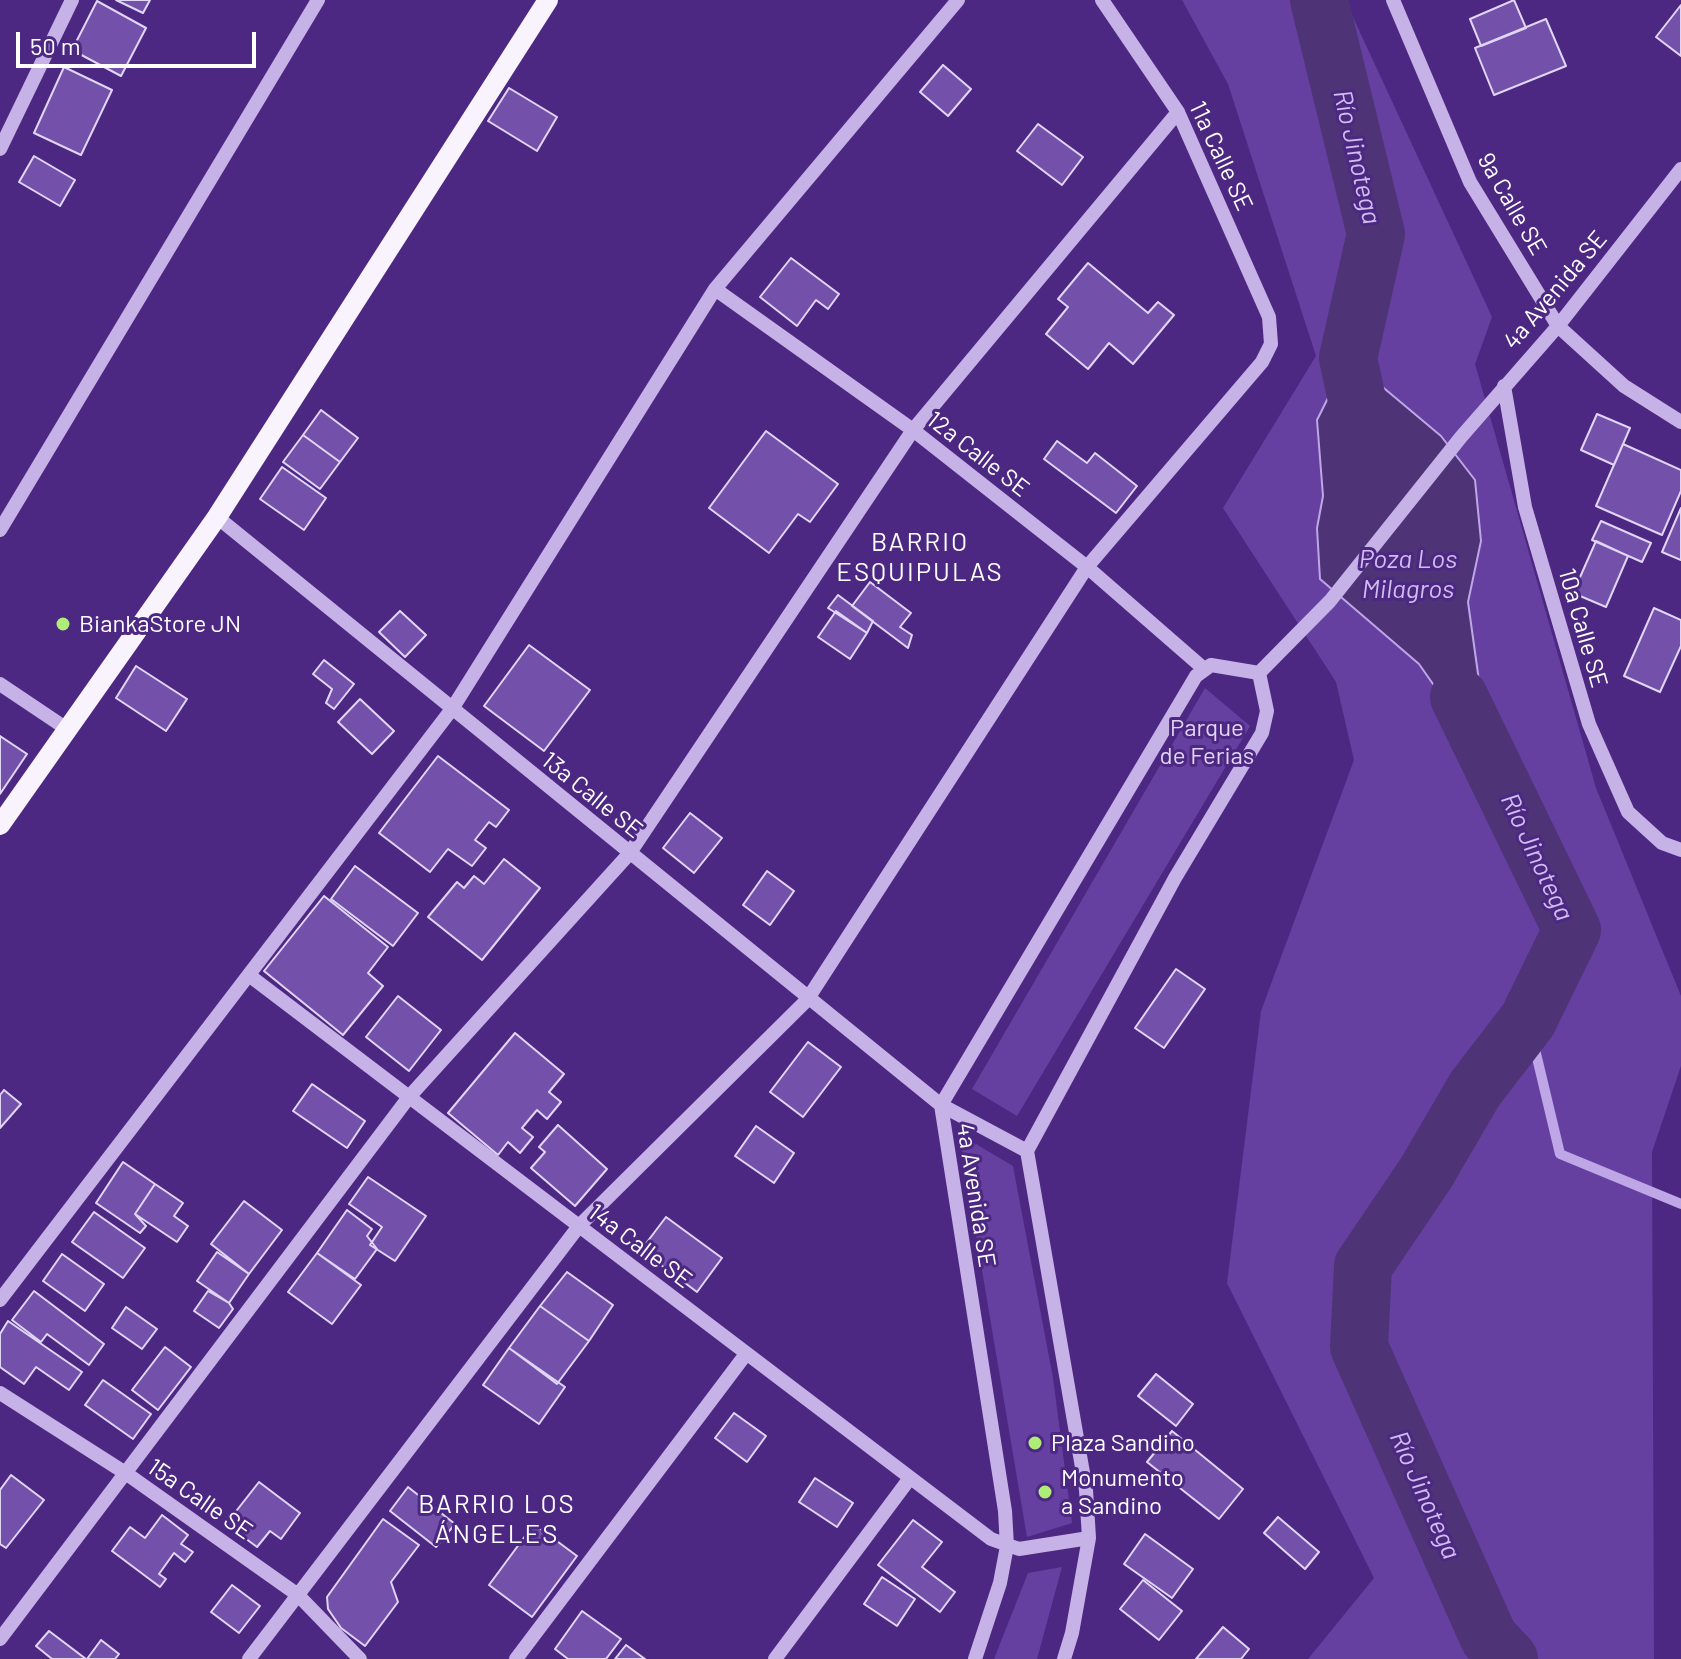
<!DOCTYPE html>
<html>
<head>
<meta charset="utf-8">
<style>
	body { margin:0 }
	#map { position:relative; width:1681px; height:1659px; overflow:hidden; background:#4c2883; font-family:Barlow,sans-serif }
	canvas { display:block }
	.scale { position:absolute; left:16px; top:32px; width:240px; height:36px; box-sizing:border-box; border:4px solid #fff; border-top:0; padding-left:10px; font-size:24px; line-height:28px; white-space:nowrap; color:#fff; -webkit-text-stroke:6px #4c2883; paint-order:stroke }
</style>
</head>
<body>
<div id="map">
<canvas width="1681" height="1659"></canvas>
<div class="scale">50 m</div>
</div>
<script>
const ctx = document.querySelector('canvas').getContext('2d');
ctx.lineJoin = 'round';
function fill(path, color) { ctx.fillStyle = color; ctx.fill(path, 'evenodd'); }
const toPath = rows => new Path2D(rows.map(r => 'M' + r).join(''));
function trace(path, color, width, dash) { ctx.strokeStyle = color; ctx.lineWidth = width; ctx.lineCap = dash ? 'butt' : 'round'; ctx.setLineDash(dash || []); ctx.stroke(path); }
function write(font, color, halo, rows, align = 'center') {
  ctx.font = font + ' Barlow,sans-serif'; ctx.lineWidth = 6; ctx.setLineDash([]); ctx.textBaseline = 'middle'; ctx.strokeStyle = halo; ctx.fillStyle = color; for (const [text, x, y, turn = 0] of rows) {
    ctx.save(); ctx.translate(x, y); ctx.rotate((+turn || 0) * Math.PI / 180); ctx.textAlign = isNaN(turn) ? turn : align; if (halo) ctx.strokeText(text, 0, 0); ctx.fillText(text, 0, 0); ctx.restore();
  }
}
fill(toPath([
	[1182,0,1345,0,1492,317,1475,364,1596,788,1681,996,1681,1066,1652,1152,1654,1659,1308,1659,1374,1578,1227,1283,1261,1011,1354,760,1336,682,1223,508,1316,356,1228,84],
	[1205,688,1250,726,1017,1116,972,1089],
	[959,1134,1013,1166,1053,1378,1072,1523,1027,1537],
	[1062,1567,1037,1659,994,1659,1028,1573]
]), '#6540a1');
const water = toPath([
	[1348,358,1441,436,1475,480,1481,541,1468,602,1491,767,1419,664,1320,579,1317,528,1323,496,1317,420,1348,358]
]);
fill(water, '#4e3377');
trace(water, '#bea6e7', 2);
trace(toPath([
	[1528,1020,1560,1154,1681,1204]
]), '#bea6e7', 10);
trace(toPath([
	[1319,0,1376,234,1348,358,1365,437],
	[1459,697,1572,930,1528,1020,1475,1089,1426,1173,1363,1266,1359,1347,1489,1638,1509,1659]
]), '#4e3377', 58);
const building = toPath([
	[116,0,150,0,143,13,116,0],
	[1514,0,1526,28,1481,46,1470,19,1514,0],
	[97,1,146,28,121,76,72,50,97,1],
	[1681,5,1681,56,1656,37,1681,5],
	[1546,19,1566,66,1494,95,1475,48,1546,19],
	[943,65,971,89,948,116,920,92,943,65],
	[64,67,112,90,81,155,34,133,64,67],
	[509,88,557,117,537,151,488,121,509,88],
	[1038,124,1083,157,1062,185,1017,151,1038,124],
	[34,156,75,180,60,206,19,182,34,156],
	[791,258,839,294,828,309,816,300,797,326,760,297,791,258],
	[1088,263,1148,313,1158,302,1174,315,1133,364,1109,343,1088,369,1046,334,1068,307,1058,299,1088,263],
	[321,410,358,438,340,462,303,435,321,410],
	[1597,414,1630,428,1614,465,1581,450,1597,414],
	[766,431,838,484,810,522,798,514,769,553,709,508,766,431],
	[303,435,340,462,320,489,283,462,303,435],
	[1057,441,1087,463,1095,453,1137,486,1116,513,1044,459,1057,441],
	[1623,444,1681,470,1681,491,1662,535,1596,506,1623,444],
	[282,467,326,498,304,530,260,499,282,467],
	[1681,508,1681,560,1662,552,1681,508],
	[1601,521,1651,543,1642,562,1592,540,1601,521],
	[1596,541,1628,556,1606,607,1573,593,1596,541],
	[870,582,911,613,900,627,912,635,908,648,852,606,870,582],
	[838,595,873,621,867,633,828,608,838,595],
	[1654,608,1681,620,1681,646,1660,692,1624,676,1654,608],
	[400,611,426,635,405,657,379,632,400,611],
	[836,611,867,633,850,659,818,637,836,611],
	[529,645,590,690,544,751,484,706,529,645],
	[324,660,354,684,334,709,326,703,332,689,313,674,324,660],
	[136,666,187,699,166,731,116,698,136,666],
	[360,699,394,731,372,754,338,722,360,699],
	[0,736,27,754,0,794,0,736],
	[438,756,509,810,496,827,489,822,475,840,486,848,472,866,448,849,430,872,379,833,438,756],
	[690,813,722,838,694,873,663,848,690,813],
	[504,859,540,888,482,960,428,917,457,882,464,888,474,876,484,884,504,859],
	[355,866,418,913,393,946,331,899,355,866],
	[767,871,794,891,770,925,743,905,767,871],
	[324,896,388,947,368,973,383,986,343,1035,264,971,324,896],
	[1176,969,1205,989,1164,1048,1135,1028,1176,969],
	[398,996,441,1030,409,1071,366,1037,398,996],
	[515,1033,564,1074,549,1092,561,1102,547,1119,537,1110,522,1128,533,1137,520,1153,508,1142,498,1155,448,1113,515,1033],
	[808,1042,841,1067,803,1117,770,1092,808,1042],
	[312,1084,365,1121,347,1148,293,1111,312,1084],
	[4,1090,21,1104,0,1128,0,1095,4,1090],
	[558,1125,607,1169,575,1206,531,1168,545,1152,539,1147,558,1125],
	[756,1126,794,1153,774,1183,735,1156,756,1126],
	[123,1162,155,1184,135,1214,146,1226,140,1233,96,1203,123,1162],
	[368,1177,426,1216,395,1261,370,1245,382,1227,349,1204,368,1177],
	[155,1184,183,1203,174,1216,188,1226,177,1242,135,1214,155,1184],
	[244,1201,282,1230,249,1274,211,1244,244,1201],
	[347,1210,372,1229,367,1236,377,1249,355,1279,317,1253,347,1210],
	[94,1212,145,1248,123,1278,72,1242,94,1212],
	[666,1217,722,1258,697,1292,641,1250,666,1217],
	[217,1252,249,1274,229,1303,197,1281,217,1252],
	[317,1253,361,1285,332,1324,288,1292,317,1253],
	[62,1254,104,1284,85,1311,43,1281,62,1254],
	[567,1272,613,1305,589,1341,540,1306,567,1272],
	[34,1291,104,1344,89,1365,47,1334,41,1342,12,1320,34,1291],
	[208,1291,229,1303,233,1309,219,1328,194,1311,208,1291],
	[540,1306,589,1341,557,1384,509,1348,540,1306],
	[126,1307,157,1329,142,1349,112,1328,126,1307],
	[8,1321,82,1372,69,1390,36,1367,24,1384,0,1367,0,1334,8,1321],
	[165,1347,191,1367,158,1410,132,1390,165,1347],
	[509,1348,565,1387,539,1424,483,1385,509,1348],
	[1156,1374,1193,1404,1176,1426,1138,1396,1156,1374],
	[103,1380,151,1414,133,1439,85,1405,103,1380],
	[734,1413,766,1436,747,1462,715,1438,734,1413],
	[1172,1431,1243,1489,1219,1519,1147,1462,1172,1431],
	[11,1475,44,1500,6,1548,0,1544,0,1490,11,1475],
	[815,1478,853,1503,837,1527,799,1502,815,1478],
	[259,1482,300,1513,281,1539,270,1531,257,1547,226,1524,259,1482],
	[408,1487,455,1524,436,1547,390,1511,408,1487],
	[162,1515,188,1535,181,1544,193,1552,185,1562,174,1553,159,1574,166,1579,160,1587,112,1551,130,1527,145,1538,162,1515],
	[1278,1517,1319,1552,1305,1569,1264,1533,1278,1517],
	[383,1519,419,1545,391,1582,398,1602,365,1646,341,1628,328,1609,327,1597,383,1519],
	[913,1520,942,1542,922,1567,955,1592,940,1612,878,1565,913,1520],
	[534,1524,577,1556,532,1617,489,1585,534,1524],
	[1145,1534,1193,1569,1172,1598,1124,1564,1145,1534],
	[882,1577,915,1599,897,1626,864,1604,882,1577],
	[1143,1580,1182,1611,1159,1640,1120,1609,1143,1580],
	[232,1585,260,1606,239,1633,211,1612,232,1585],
	[582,1611,621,1639,606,1659,568,1659,555,1649,582,1611],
	[1223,1627,1249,1649,1241,1659,1196,1659,1223,1627],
	[49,1631,86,1659,52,1659,36,1646,49,1631],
	[101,1640,119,1654,115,1659,87,1659,101,1640],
	[626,1645,645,1659,615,1659,626,1645]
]);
fill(building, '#7351ab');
trace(building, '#e1d5f5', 2);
trace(toPath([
	[1393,0,1470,182,1558,326,1624,386,1681,422],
	[0,149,72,0],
	[715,289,913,430,1087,567,1203,668],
	[1504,386,1525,507,1589,724,1628,812,1662,843,1681,850],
	[217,517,941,1105,1027,1151],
	[0,530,318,0],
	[1259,673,1330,601,1461,437,1558,326,1681,169],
	[0,684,67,729],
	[250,976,991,1539,1019,1549,1089,1538],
	[0,1300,452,709,715,289,958,0],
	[0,1393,127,1474,298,1595,360,1659],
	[0,1639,409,1097,629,854,913,430,1178,112],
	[249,1659,579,1226,807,1000,1087,567,1262,362,1271,344,1269,317,1178,112,1102,0],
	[516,1659,746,1354],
	[775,1659,910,1478],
	[975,1659,1000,1583,1007,1546,1005,1511,941,1105,1196,676,1211,665,1259,673],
	[1064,1659,1072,1633,1089,1538,1086,1490,1027,1151,1175,878,1262,733,1267,711,1259,673]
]), '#c6b2e7', 14);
trace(toPath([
	[0,825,217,517,548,0]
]), '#f8f3fd', 20);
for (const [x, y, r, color] of [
	[63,624,8,"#aeee78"],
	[1035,1443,8,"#aeee78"],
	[1045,1492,8,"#aeee78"]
]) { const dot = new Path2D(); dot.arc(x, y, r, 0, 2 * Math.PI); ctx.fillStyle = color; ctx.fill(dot); trace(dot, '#4c2883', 3); }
write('24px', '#fff', '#4c2883', [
	["11a Calle SE",1221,156,65],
	["9a Calle SE",1512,204,60],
	["4a Avenida SE",1555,290,-50],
	["12a Calle SE",978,454,38],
	["10a Calle SE",1583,628,74],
	["13a Calle SE",592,795,39],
	["4a Avenida SE",976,1195,81],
	["14a Calle SE",640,1246,37],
	["15a Calle SE",200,1499,35]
]);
write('24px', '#fff', '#4c2883', [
	["BiankaStore JN",79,624],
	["Plaza Sandino",1051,1443],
	["Monumento",1061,1478],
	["a Sandino",1061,1506]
], 'left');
write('24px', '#e1d5f5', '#4c2883', [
	["Parque",1207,728],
	["de Ferias",1207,756]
]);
write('italic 26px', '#cfbdee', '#4c2883', [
	["Río Jinotega",1357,157,77],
	["Poza Los",1408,559],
	["Milagros",1408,589],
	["Río Jinotega",1537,857,65],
	["Río Jinotega",1425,1495,66]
]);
ctx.letterSpacing = '2px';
write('26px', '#fff', '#4c2883', [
	["BARRIO",920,542],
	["ESQUIPULAS",920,572],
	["BARRIO LOS",497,1504],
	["ÁNGELES",497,1534]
]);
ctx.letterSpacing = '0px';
</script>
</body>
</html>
